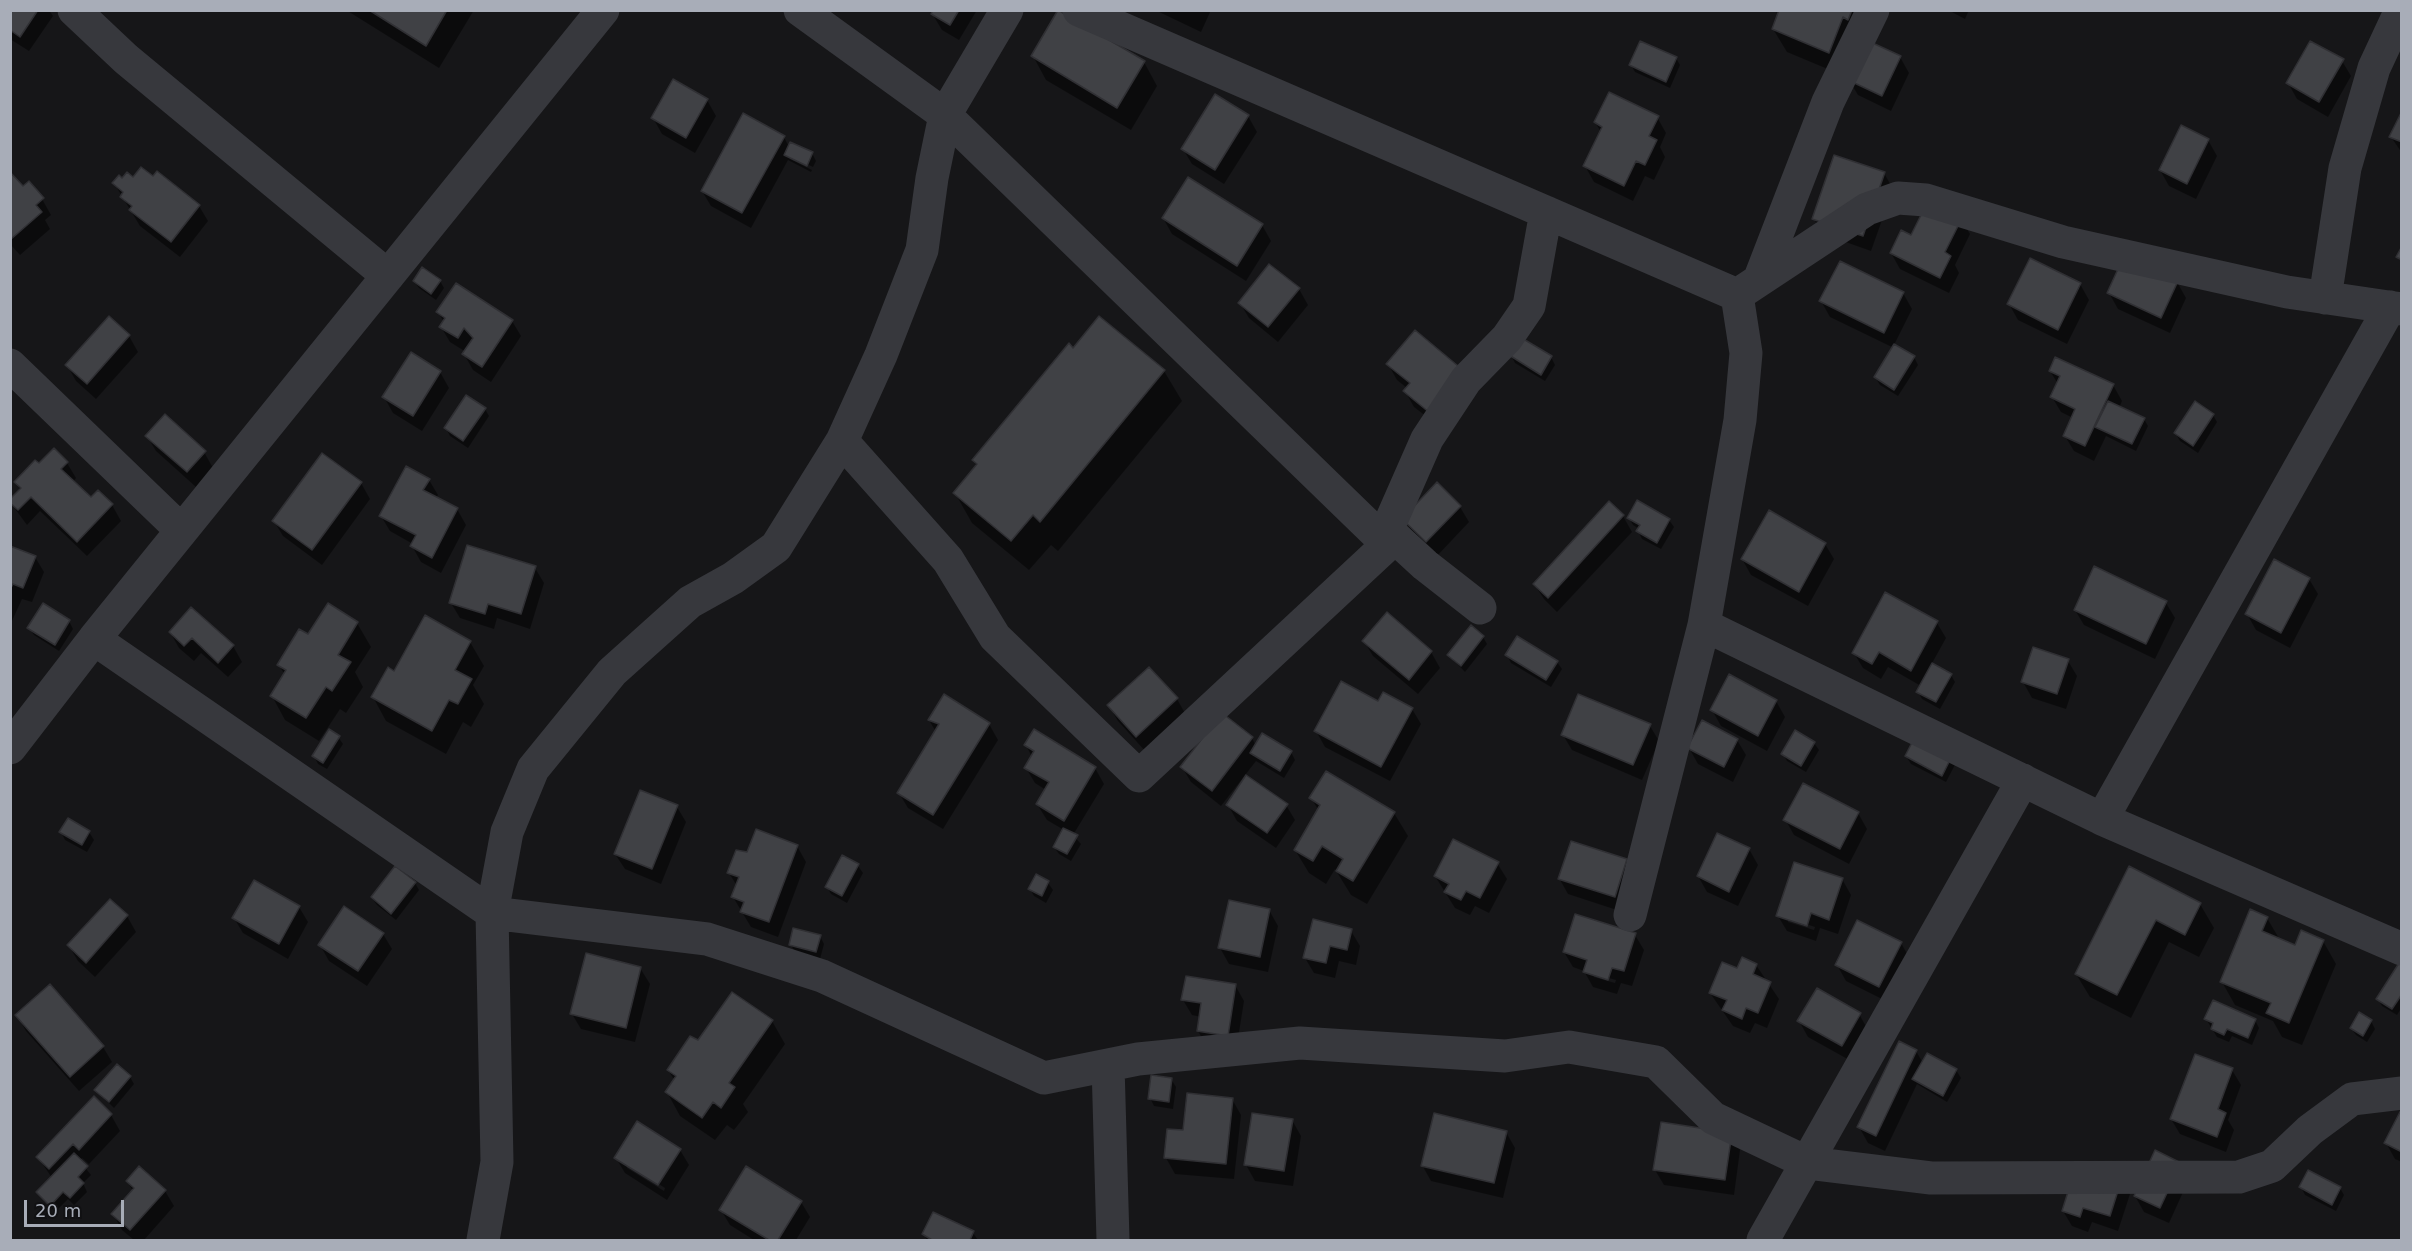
<!DOCTYPE html>
<html>
<head>
<meta charset="utf-8">
<style>
	body { margin:0 }
	#map { position:relative; width:2412px; height:1251px; overflow:hidden; background:#161618; font-family:"DejaVu Sans",sans-serif }
	canvas { display:block }
	.frame { position:absolute; inset:0; border:12px solid #a8adb8; pointer-events:none }
	.scale { position:absolute; left:24px; top:1200px; width:100px; height:27px; box-sizing:border-box; border:3px solid #a8adb8; border-top:0; padding-left:8px; font-size:18px; line-height:21px; white-space:nowrap; color:#a8adb8; -webkit-text-stroke:4px #111113; paint-order:stroke }
</style>
</head>
<body>
<div id="map">
<canvas width="2412" height="1251"></canvas>
<div class="frame"></div>
<div class="scale">20 m</div>
</div>
<script>
const ctx = document.querySelector('canvas').getContext('2d');
ctx.lineJoin = 'round';
function fill(path, color) { ctx.fillStyle = color; ctx.fill(path, 'evenodd'); }
const toPath = rows => new Path2D(rows.map(r => 'M' + r).join(''));
function trace(path, color, width, dash) { ctx.strokeStyle = color; ctx.lineWidth = width; ctx.lineCap = dash ? 'butt' : 'round'; ctx.setLineDash(dash || []); ctx.stroke(path); }
fill(toPath([
	[10,10,49,10,53,16,29,51,10,39],
	[346,10,474,10,439,68],
	[930,10,977,10,959,40,942,30],
	[1155,10,1211,10,1201,32],
	[1775,10,1875,10,1842,75,1787,52,1773,29,1779,16],
	[1948,10,1969,10,1965,19],
	[1033,56,1144,62,1157,86,1131,130,1046,80],
	[1900,57,1909,73,1891,111,1858,95,1849,80],
	[1676,58,1680,65,1670,88,1635,72,1631,65],
	[2342,61,2351,76,2328,117,2297,99,2288,83],
	[707,100,716,116,695,153,662,134,653,118],
	[2402,114,2402,153,2391,137],
	[1248,116,1257,132,1224,184,1192,164,1183,149],
	[1657,117,1666,133,1660,147,1665,157,1654,180,1645,176,1633,201,1594,182,1585,166,1601,132,1595,122],
	[784,137,789,147,812,153,816,161,813,167,790,156,790,159,812,170,811,172,788,160,751,228,711,206,702,191],
	[2208,140,2217,156,2196,199,2169,186,2160,170],
	[1884,173,1893,189,1871,251,1823,234,1814,219],
	[10,175,22,189,42,199,51,215,45,220,50,229,20,255,10,244],
	[134,179,199,206,208,221,180,257,140,226,114,183],
	[1189,179,1262,225,1271,241,1246,281,1172,234,1163,218],
	[1961,219,1970,234,1955,265,1959,273,1949,293,1900,269,1891,253,1912,237],
	[414,281,440,281,444,288,436,300,419,288],
	[2177,282,2186,298,2170,333,2118,309,2109,293],
	[2080,284,2089,300,2067,344,2018,320,2009,304],
	[1299,289,1308,305,1278,342,1249,318,1240,303],
	[1903,293,1912,309,1894,345,1914,357,1918,365,1898,396,1880,385,1875,377,1894,348,1830,317,1821,301],
	[438,312,512,321,521,336,491,382,473,370,464,354,466,352,450,342,441,327,444,322],
	[109,318,129,336,138,352,96,399,76,381,67,365],
	[1074,350,1164,371,1182,401,1058,551,1051,545,1029,570,972,523,955,493,977,466,974,461],
	[1511,355,1551,357,1555,365,1545,381,1515,363],
	[1388,364,1472,387,1440,427,1414,407,1405,391,1407,388,1397,380],
	[2050,371,2113,385,2122,401,2119,408,2144,419,2148,426,2136,451,2106,436,2094,461,2074,451,2065,436,2073,418,2061,412,2052,397,2058,384],
	[440,372,449,388,422,431,393,413,384,397],
	[485,409,489,416,468,448,450,436,446,428],
	[2213,415,2217,422,2198,453,2180,441,2176,434],
	[147,436,204,452,213,468,196,487,156,451],
	[67,463,76,478,73,482,91,499,98,492,112,505,121,521,87,556,40,511,27,525,10,502,21,490,16,482,39,465],
	[429,480,438,495,436,498,457,509,466,525,441,573,421,562,412,546,413,544,390,531,381,516],
	[361,483,370,499,322,565,283,536,274,521],
	[1460,507,1469,522,1436,557,1413,535,1404,519],
	[1623,516,1632,532,1557,612,1544,599,1534,584],
	[1629,518,1669,520,1674,527,1661,549,1642,539,1638,531,1639,529,1633,525],
	[1825,544,1834,559,1808,606,1751,575,1742,559],
	[10,547,35,557,44,572,32,602,22,599,11,623],
	[535,568,544,583,530,629,497,618,494,629,460,618,451,603],
	[2309,579,2318,594,2290,648,2256,630,2247,614],
	[2166,603,2175,618,2155,659,2084,625,2075,610],
	[328,605,357,623,371,647,355,672,363,687,346,713,340,709,319,741,285,720,272,696,285,675,279,665,308,636],
	[1387,614,1431,652,1440,668,1418,694,1373,656,1364,641],
	[69,621,73,629,59,651,34,635,29,628],
	[1937,623,1946,638,1931,665,1951,675,1955,682,1940,709,1922,699,1918,692,1921,686,1888,667,1881,679,1863,668,1854,653],
	[170,632,233,646,242,662,228,677,201,653,194,661,179,648],
	[1483,637,1487,644,1465,672,1449,655],
	[470,642,484,666,473,685,484,704,471,727,463,722,446,754,386,721,373,697,394,673],
	[1507,655,1557,662,1562,669,1551,687,1511,663],
	[2068,661,2077,676,2066,709,2032,698,2023,682],
	[1149,669,1177,699,1186,715,1146,752,1118,721,1109,706],
	[1776,701,1785,717,1767,751,1721,726,1712,710],
	[1379,703,1412,709,1421,724,1390,781,1325,747,1316,731],
	[929,720,989,724,998,740,943,829,908,808,899,793,936,732],
	[1650,726,1659,741,1642,780,1572,750,1563,735],
	[1034,731,1095,768,1104,784,1073,835,1081,844,1071,861,1059,854,1054,847,1064,830,1047,820,1037,804,1046,790,1035,783,1026,768,1032,757,1026,745],
	[338,737,343,744,327,769,318,764,314,756],
	[1252,738,1256,746,1291,752,1295,760,1284,778,1256,761,1221,806,1191,782,1182,767],
	[1737,740,1746,755,1733,782,1698,764,1689,748],
	[1814,743,1819,750,1806,772,1787,761,1783,754],
	[1906,756,1958,759,1946,782,1911,764],
	[641,792,677,807,686,822,661,884,625,869,615,854],
	[1311,798,1394,813,1408,836,1367,904,1351,895,1335,869,1326,884,1309,873,1295,850,1319,811],
	[1228,805,1286,805,1295,820,1276,848,1237,821],
	[1858,813,1867,829,1849,864,1794,835,1785,819],
	[68,820,89,832,94,840,87,852,65,840,61,832],
	[797,846,806,862,778,937,751,927,733,897,737,886,729,873,748,853],
	[1749,849,1758,865,1738,906,1707,892,1698,876],
	[843,857,858,866,863,873,847,903,831,894,827,887],
	[1626,860,1635,876,1623,912,1568,894,1559,878],
	[1497,863,1507,879,1489,913,1475,906,1470,915,1455,908,1435,876],
	[2130,868,2200,904,2214,928,2199,957,2169,942,2131,1018,2090,997,2076,974],
	[1037,876,1048,883,1053,890,1046,903,1034,896,1030,889],
	[1842,879,1851,895,1838,934,1820,928,1816,941,1787,931,1778,916],
	[1788,918,1815,927,1814,930,1788,922],
	[415,883,419,890,396,920,377,905,372,898],
	[110,901,127,916,136,932,95,977,78,961,69,946],
	[299,907,308,922,288,959,243,933,234,918],
	[1269,910,1278,926,1268,972,1229,964,1220,948],
	[2267,918,2280,940,2296,947,2323,941,2336,964,2302,1045,2282,1037,2273,1021,2235,1005,2222,982],
	[1351,931,1360,946,1356,965,1339,961,1335,978,1314,973,1305,958],
	[383,934,392,949,367,986,329,961,320,945],
	[1635,935,1644,950,1632,986,1621,983,1617,994,1593,987,1584,971,1573,967,1564,952],
	[1594,974,1616,980,1615,983,1594,977],
	[820,936,824,944,820,959,795,952,791,945],
	[1901,943,1910,959,1888,1002,1846,981,1837,965],
	[2402,962,2402,1007,2397,1015,2382,1006,2378,999],
	[1756,965,1779,999,1767,1028,1755,1023,1750,1033,1733,1026,1710,993,1738,969],
	[640,968,650,984,635,1042,581,1029,572,1014],
	[1235,985,1244,1001,1236,1051,1207,1047,1198,1031,1201,1017,1192,1015,1183,1000],
	[1859,1014,1868,1030,1851,1061,1808,1037,1799,1021],
	[17,1015,103,1047,112,1062,79,1091,26,1031],
	[2206,1019,2255,1020,2259,1028,2252,1045,2232,1036,2229,1042,2217,1037],
	[772,1021,785,1044,743,1104,748,1112,734,1130,727,1125,715,1140,680,1116,667,1092,675,1081,668,1070,698,1042],
	[2371,1021,2375,1029,2367,1042,2356,1035,2351,1028],
	[1916,1051,1923,1063,1928,1055,1956,1070,1961,1078,1947,1102,1917,1084,1885,1151,1868,1143,1859,1127],
	[2232,1070,2241,1085,2228,1120,2234,1130,2226,1152,2180,1134,2171,1119],
	[130,1077,134,1084,114,1108,96,1090],
	[1171,1079,1176,1087,1173,1109,1154,1106,1150,1098],
	[94,1099,111,1115,120,1131,89,1164,82,1158,80,1161,91,1175,83,1183,87,1192,74,1205,68,1199,55,1212,38,1192,52,1178,38,1157],
	[1232,1099,1241,1115,1234,1179,1175,1174,1166,1158,1185,1132],
	[2402,1111,2402,1162,2395,1159,2386,1143],
	[1292,1120,1301,1136,1293,1186,1255,1181,1246,1165],
	[1506,1132,1515,1148,1503,1198,1431,1181,1422,1165],
	[1731,1134,1740,1150,1734,1195,1664,1185,1655,1170],
	[680,1150,689,1165,667,1200,625,1173,616,1158],
	[627,1164,665,1188,664,1191,627,1168],
	[2121,1179,2130,1194,2118,1231,2092,1222,2088,1232,2072,1226,2063,1211],
	[2189,1179,2169,1223,2144,1212,2135,1196],
	[127,1181,165,1191,174,1206,144,1240,134,1240,122,1230,113,1214,133,1191],
	[2301,1187,2340,1188,2344,1195,2336,1211,2305,1195],
	[801,1202,810,1217,796,1240,754,1240,730,1225,721,1210],
	[973,1233,978,1240,927,1240,924,1234]
]), '#0007');
const building = toPath([
	[10,10,38,10,20,37,10,30,10,10],
	[369,10,447,10,426,46,369,10],
	[933,10,959,10,950,25,931,14,933,10],
	[1058,10,1145,61,1117,108,1031,56,1058,10],
	[1779,10,1852,10,1848,20,1843,17,1829,53,1772,29,1779,10],
	[1866,40,1901,56,1882,96,1848,80,1866,40],
	[1640,41,1677,57,1666,82,1629,65,1640,41],
	[2310,41,2344,59,2319,102,2286,83,2310,41],
	[673,79,708,99,686,138,651,118,673,79],
	[1609,92,1659,116,1649,136,1657,140,1645,165,1636,161,1624,186,1583,166,1602,127,1594,122,1609,92],
	[1215,94,1249,115,1215,170,1181,149,1215,94],
	[2402,111,2402,142,2389,137,2402,111],
	[743,113,785,136,742,213,701,191,743,113],
	[2181,125,2209,139,2187,184,2159,170,2181,125],
	[790,142,813,152,807,166,784,155,790,142],
	[1834,155,1885,172,1863,236,1812,219,1834,155],
	[141,167,153,176,157,171,200,205,171,242,129,210,132,206,120,197,123,192,112,183,119,175,122,178,127,172,133,177,141,167],
	[10,172,23,186,29,181,44,198,36,205,42,212,10,240,10,172],
	[1188,177,1263,224,1237,266,1162,218,1188,177],
	[1928,201,1962,218,1945,252,1951,256,1940,278,1890,253,1901,230,1911,235,1928,201],
	[2402,246,2402,260,2396,257,2402,246],
	[2124,256,2178,281,2161,318,2107,293,2124,256],
	[2030,258,2081,283,2058,330,2007,304,2030,258],
	[1840,261,1904,292,1884,333,1819,301,1840,261],
	[1269,264,1300,288,1268,327,1238,303,1269,264],
	[422,267,441,280,431,294,413,281,422,267],
	[456,283,513,320,482,367,462,354,473,338,464,328,458,338,439,327,445,318,436,312,456,283],
	[109,316,130,335,87,384,65,365,109,316],
	[1099,316,1165,370,1040,522,1033,515,1011,541,953,493,977,464,972,460,1069,343,1073,348,1099,316],
	[1415,330,1464,371,1430,413,1403,391,1410,383,1386,364,1415,330],
	[1520,337,1552,356,1541,375,1509,355,1520,337],
	[1894,344,1915,356,1894,390,1874,377,1894,344],
	[411,352,441,371,413,416,382,397,411,352],
	[2055,357,2114,384,2085,446,2063,436,2075,409,2050,397,2060,376,2049,371,2055,357],
	[466,395,486,408,463,441,444,428,466,395],
	[2108,401,2145,418,2132,444,2095,427,2108,401],
	[2195,401,2214,414,2193,446,2174,433,2195,401],
	[165,414,206,451,187,472,145,436,165,414],
	[54,448,68,462,61,469,91,497,98,490,113,504,77,542,31,497,18,510,10,503,10,499,21,488,14,482,35,460,39,463,54,448],
	[322,453,362,482,312,550,272,521,322,453],
	[406,466,430,479,423,490,458,508,432,558,410,546,416,535,379,516,406,466],
	[1437,482,1461,506,1426,542,1402,519,1437,482],
	[1637,500,1670,519,1657,543,1636,531,1640,525,1627,518,1637,500],
	[1609,501,1624,515,1548,598,1533,584,1609,501],
	[1769,510,1826,543,1799,592,1741,559,1769,510],
	[467,545,536,566,521,614,488,604,485,614,449,603,467,545],
	[10,546,36,556,23,588,13,584,10,589,10,546],
	[2274,559,2310,578,2281,633,2245,614,2274,559],
	[2094,566,2167,601,2146,644,2074,610,2094,566],
	[1885,592,1938,621,1911,671,1879,652,1872,664,1852,653,1885,592],
	[43,603,70,620,55,645,27,628,43,603],
	[328,603,358,622,338,655,351,662,332,691,326,687,306,718,270,696,286,670,277,665,299,629,308,634,328,603],
	[191,607,234,645,218,663,192,638,184,646,169,632,191,607],
	[1387,612,1432,651,1409,680,1362,641,1387,612],
	[425,615,471,641,455,670,472,679,458,704,449,700,432,731,371,697,388,667,394,671,425,615],
	[1471,625,1484,636,1461,666,1447,655,1471,625],
	[1517,636,1558,661,1546,680,1505,655,1517,636],
	[2033,647,2069,659,2057,694,2021,682,2033,647],
	[1932,663,1952,674,1936,702,1916,692,1932,663],
	[1149,667,1178,698,1136,737,1107,705,1149,667],
	[1729,674,1777,700,1758,736,1710,710,1729,674],
	[1341,681,1378,701,1383,692,1413,708,1381,767,1314,731,1341,681],
	[944,694,990,723,933,815,897,793,939,724,928,720,944,694],
	[1578,694,1651,724,1633,765,1561,735,1578,694],
	[1222,713,1253,737,1212,791,1180,767,1222,713],
	[1702,720,1738,739,1724,767,1687,748,1702,720],
	[329,729,340,736,323,763,312,756,329,729],
	[1034,729,1096,767,1064,821,1036,804,1049,782,1024,768,1034,751,1024,745,1034,729],
	[1795,730,1815,742,1801,766,1781,754,1795,730],
	[1918,731,1955,750,1942,776,1905,756,1918,731],
	[1262,733,1292,751,1280,771,1250,753,1262,733],
	[1326,771,1395,812,1353,881,1336,871,1343,859,1322,846,1313,861,1294,850,1320,805,1309,798,1326,771],
	[1246,775,1288,804,1267,833,1226,805,1246,775],
	[1803,783,1859,812,1840,849,1783,820,1803,783],
	[640,790,678,805,652,869,614,854,640,790],
	[68,818,90,831,82,845,59,832,68,818],
	[1063,828,1078,835,1067,854,1053,847,1063,828],
	[756,829,798,845,769,922,740,912,744,902,731,897,739,877,727,873,736,850,747,852,756,829],
	[1717,833,1750,848,1729,892,1697,876,1717,833],
	[1453,839,1499,862,1480,898,1466,891,1461,900,1444,892,1449,884,1434,876,1453,839],
	[1571,841,1627,859,1615,897,1558,879,1571,841],
	[842,855,859,864,842,896,825,887,842,855],
	[1794,862,1843,878,1829,920,1811,913,1807,926,1776,916,1794,862],
	[395,866,416,882,391,914,371,897,395,866],
	[2129,866,2201,903,2185,935,2156,920,2117,995,2075,974,2129,866],
	[1036,874,1049,881,1042,896,1028,889,1036,874],
	[254,880,300,906,279,944,232,918,254,880],
	[110,899,128,915,86,963,67,945,110,899],
	[1229,900,1270,909,1260,957,1218,948,1229,900],
	[344,906,384,933,358,971,318,945,344,906],
	[2250,909,2268,917,2262,931,2295,945,2301,930,2324,940,2289,1023,2266,1013,2271,1003,2220,982,2250,909],
	[1575,914,1636,933,1624,971,1612,968,1608,980,1583,972,1587,960,1563,952,1575,914],
	[1313,919,1352,929,1347,950,1330,946,1326,963,1303,958,1313,919],
	[1857,920,1902,942,1879,987,1835,965,1857,920],
	[793,928,821,935,816,952,789,945,793,928],
	[586,953,641,967,626,1028,570,1014,586,953],
	[1742,957,1757,964,1753,974,1771,982,1758,1013,1746,1008,1742,1019,1722,1010,1727,1000,1709,993,1722,962,1737,968,1742,957],
	[2401,960,2402,994,2392,1009,2376,999,2401,960],
	[1186,976,1236,984,1228,1036,1197,1031,1201,1003,1181,1000,1186,976],
	[50,984,104,1046,70,1077,15,1015,50,984],
	[1817,988,1861,1013,1842,1046,1797,1021,1817,988],
	[732,992,773,1020,729,1083,735,1087,721,1108,713,1102,702,1118,665,1092,676,1076,667,1070,690,1036,698,1040,732,992],
	[2213,1000,2256,1019,2248,1038,2227,1029,2224,1035,2211,1029,2213,1023,2204,1019,2213,1000],
	[2359,1012,2372,1020,2363,1036,2350,1028,2359,1012],
	[1899,1041,1917,1050,1876,1136,1857,1127,1899,1041],
	[1927,1053,1957,1069,1943,1096,1912,1079,1927,1053],
	[2195,1054,2233,1068,2218,1109,2226,1113,2217,1137,2170,1119,2195,1054],
	[117,1064,131,1076,109,1102,94,1090,117,1064],
	[1151,1075,1172,1078,1169,1102,1148,1099,1151,1075],
	[1187,1093,1233,1098,1226,1164,1164,1158,1167,1129,1183,1130,1187,1093],
	[94,1096,112,1114,79,1150,73,1144,49,1169,36,1157,94,1096],
	[2402,1108,2402,1152,2384,1143,2402,1108],
	[1252,1113,1293,1119,1284,1171,1244,1165,1252,1113],
	[1434,1113,1507,1131,1494,1183,1421,1166,1434,1113],
	[637,1121,681,1149,658,1185,614,1158,637,1121],
	[1661,1122,1732,1133,1725,1180,1653,1170,1661,1122],
	[2155,1150,2181,1163,2160,1208,2134,1196,2155,1150],
	[74,1153,88,1166,78,1177,84,1183,70,1198,63,1192,50,1206,36,1192,74,1153],
	[2077,1163,2122,1178,2110,1216,2083,1208,2080,1217,2062,1211,2077,1163],
	[139,1166,166,1190,130,1230,111,1214,134,1188,126,1181,139,1166],
	[746,1166,802,1201,778,1240,769,1240,719,1210,746,1166],
	[2308,1170,2341,1187,2332,1205,2299,1187,2308,1170],
	[933,1212,974,1231,970,1240,932,1240,922,1234,933,1212]
]);
fill(building, '#404145');
trace(building, '#303034', 1.5);
trace(toPath([
	[74,10,126,59,388,276],
	[1079,10,1737,295],
	[1760,278,1828,102,1873,10],
	[1737,295,1867,209,1898,198,1926,200,2063,242,2287,292,2402,309],
	[2325,298,2345,168,2374,68,2401,10],
	[10,365,181,530],
	[842,441,948,560,995,637,1139,776,1385,547,1380,537,945,115,1007,10],
	[1480,608,1425,565,1387,530,1427,439,1466,380,1507,338,1529,306,1546,212],
	[1704,625,2102,819,2402,949],
	[94,639,492,913,707,939,822,976,1044,1078,1138,1059,1300,1043,1505,1056,1569,1047,1656,1062,1713,1118,1808,1163,1931,1178,2239,1177,2272,1166,2310,1130,2352,1099,2402,1093],
	[10,748,94,639,603,10],
	[2102,819,2390,307],
	[1630,915,1704,625,1740,420,1746,353,1737,295],
	[1108,1065,1113,1240],
	[483,1240,497,1162,492,913,507,832,533,769,612,672,690,602,733,578,776,547,842,441,881,355,922,250,932,178,945,115,800,10],
	[1763,1240,2023,780]
]), '#37383d', 33);
</script>
</body>
</html>
